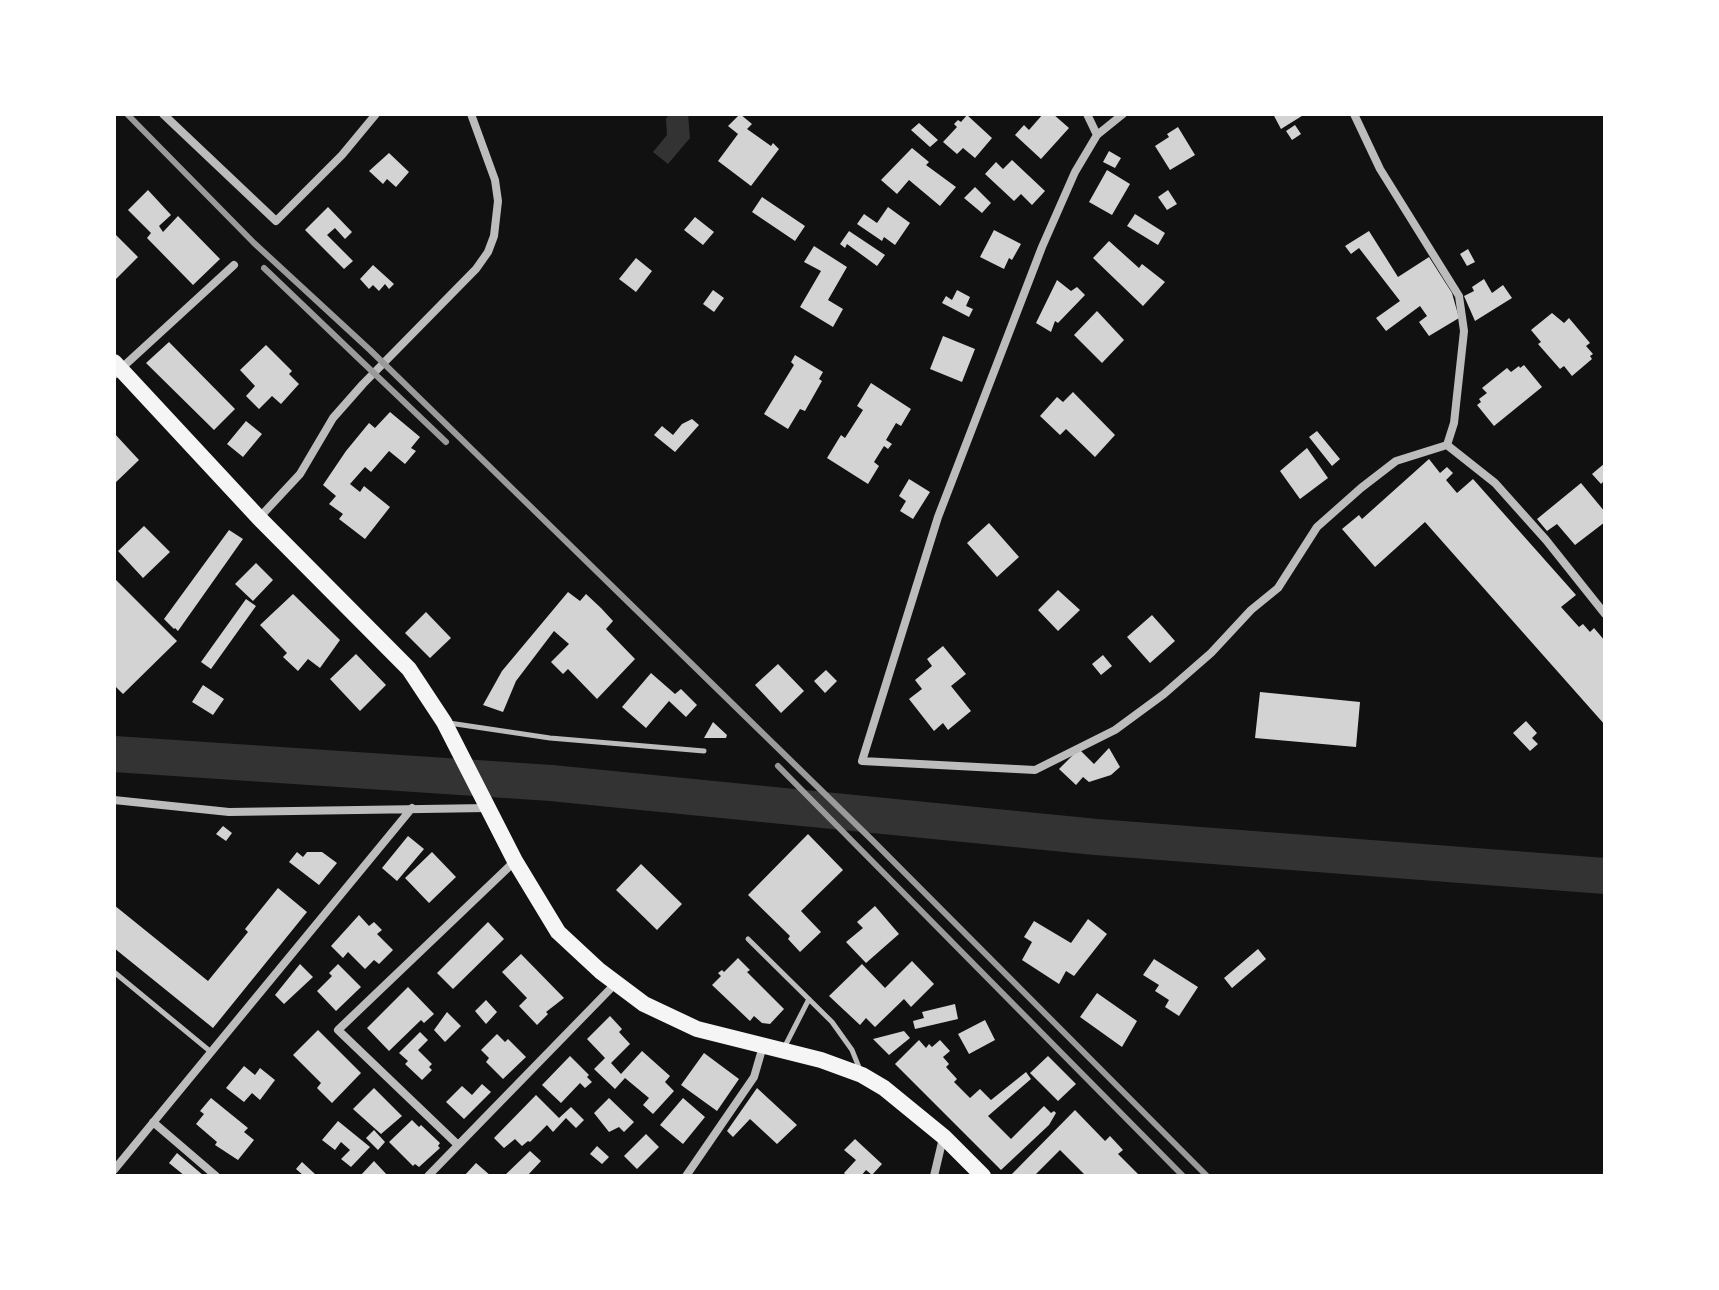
<!DOCTYPE html>
<html>
<head>
<meta charset="utf-8">
<style>
	body { margin:0 }
	#map { position:relative; width:1719px; height:1290px; overflow:hidden; background:#111; font-family:Barlow,sans-serif }
	canvas { display:block }
	.frame { position:absolute; inset:0; border:116px solid #fff; pointer-events:none }
</style>
</head>
<body>
<div id="map">
<canvas width="1719" height="1290"></canvas>
<div class="frame"></div>
</div>
<script>
const ctx = document.querySelector('canvas').getContext('2d');
ctx.lineJoin = 'round';
function fill(path, color) { ctx.fillStyle = color; ctx.fill(path, 'evenodd'); }
const toPath = rows => new Path2D(rows.map(r => 'M' + r).join(''));
function trace(path, color, width, dash) { ctx.strokeStyle = color; ctx.lineWidth = width; ctx.lineCap = dash ? 'butt' : 'round'; ctx.setLineDash(dash || []); ctx.stroke(path); }
fill(toPath([
	[669,114,688,114,690,138,668,164,653,152,667,135,666,119]
]), '#333');
trace(toPath([
	[114,754,551,783,1096,837,1605,876]
]), '#333', 36);
fill(toPath([
	[740,114,752,124,747,129,771,146,773,143,779,149,751,186,718,161,738,134,728,126],
	[1043,114,1053,114,1069,128,1041,159,1015,135,1024,125,1029,130],
	[1273,114,1305,114,1281,129],
	[967,115,992,138,975,158,963,148,957,154,943,142,957,127,954,124,958,120,961,122],
	[919,123,938,140,930,147,911,130],
	[1295,125,1301,134,1292,140,1286,131],
	[1178,127,1195,155,1170,170,1155,146,1169,137,1167,134],
	[912,148,929,162,926,165,956,187,940,206,909,180,897,194,881,180],
	[1109,151,1121,158,1115,168,1103,162],
	[389,153,409,172,396,187,387,179,383,184,369,171],
	[1012,160,1045,191,1032,205,1021,194,1014,201,985,174,996,162,1003,169],
	[1107,170,1130,184,1112,215,1089,202],
	[975,187,991,203,982,213,964,198],
	[148,190,171,215,159,226,163,232,178,216,220,259,193,285,147,238,151,233,128,210],
	[1168,190,1177,204,1167,210,1158,197],
	[762,197,805,226,795,241,752,212],
	[328,207,352,232,345,239,335,228,327,235,353,261,344,269,305,230],
	[888,207,910,223,895,245,884,237,882,241,857,224,864,214,877,223],
	[1135,214,1165,233,1158,245,1127,226],
	[695,217,714,232,703,245,684,230],
	[994,230,1021,244,1012,260,1009,258,1004,269,980,257],
	[849,231,885,255,877,266,847,244,845,248,840,244],
	[1369,231,1398,277,1429,257,1452,293,1459,318,1429,336,1419,322,1427,316,1420,306,1386,331,1376,318,1400,301,1359,248,1351,254,1345,246],
	[114,233,138,257,114,281],
	[1109,241,1139,268,1142,264,1165,282,1143,306,1093,258],
	[814,246,847,267,828,300,843,309,833,327,800,307,821,271,804,262],
	[1468,249,1475,262,1467,266,1460,254],
	[636,258,652,271,636,292,619,279],
	[373,265,394,284,389,289,385,284,379,291,373,285,369,289,360,279],
	[1484,279,1492,293,1503,285,1512,298,1475,321,1464,296,1474,291,1472,287],
	[1057,280,1071,291,1077,287,1085,295,1058,323,1055,321,1051,332,1036,323],
	[713,290,724,298,714,312,703,304],
	[957,290,970,297,966,306,973,309,969,317,942,303,946,296,952,300],
	[1097,311,1124,340,1102,363,1074,335],
	[1552,313,1564,323,1569,318,1590,343,1586,346,1593,354,1590,356,1592,359,1572,376,1564,366,1560,369,1538,344,1541,342,1531,330],
	[943,336,975,349,962,382,930,369],
	[169,342,235,409,214,430,146,363],
	[266,345,292,371,289,374,299,384,281,404,272,396,259,409,246,396,255,386,240,370],
	[795,355,823,372,819,379,822,381,805,411,800,409,788,429,764,414,794,365,791,362],
	[1524,365,1542,387,1494,426,1477,405,1481,402,1479,399,1487,393,1482,388,1507,368,1511,372,1519,366,1520,368],
	[871,383,911,409,901,426,896,423,886,440,892,444,888,449,884,446,874,462,879,466,868,484,827,458,841,435,845,438,863,410,857,406],
	[1073,392,1115,435,1095,457,1066,429,1060,435,1040,416,1057,397,1063,402],
	[390,412,420,437,411,448,416,451,405,464,389,451,371,472,365,467,350,484,360,492,364,486,390,507,365,539,339,519,343,514,329,504,336,496,323,485,346,451,369,423,375,428],
	[692,419,699,425,675,452,654,435,662,426,673,435,682,424],
	[246,421,262,434,243,457,227,444],
	[1317,431,1340,459,1332,466,1309,437],
	[114,433,139,460,114,484],
	[1307,448,1328,478,1300,499,1280,471],
	[1429,459,1440,473,1447,467,1453,473,1446,480,1457,493,1473,479,1576,595,1561,607,1579,627,1583,624,1590,632,1594,628,1605,641,1605,725,1425,522,1375,567,1342,529,1359,515,1362,519],
	[1605,463,1605,480,1601,484,1592,474],
	[909,479,930,492,913,519,900,511,906,501,899,496],
	[1581,483,1605,512,1605,522,1575,545,1557,524,1547,531,1537,519],
	[989,523,1019,557,997,577,967,543],
	[144,526,170,552,143,578,118,551],
	[229,530,243,539,178,631,175,628,174,629,164,619],
	[256,563,273,580,253,601,235,584],
	[114,578,177,641,123,694,114,685],
	[1058,590,1080,610,1058,631,1038,610],
	[568,592,580,601,586,594,601,608,613,621,606,629,635,659,597,699,568,669,563,674,551,662,569,644,554,631,516,681,503,712,483,705,502,671],
	[293,594,340,640,320,668,308,659,298,671,283,657,287,653,260,625],
	[246,599,256,606,211,669,201,662],
	[426,612,451,638,430,658,405,633],
	[1152,615,1175,641,1150,663,1127,637],
	[943,646,966,674,951,686,971,711,948,730,943,723,934,731,909,699,922,689,915,680,932,666,927,659],
	[356,654,386,685,360,711,330,679],
	[1103,655,1112,666,1101,675,1092,664],
	[778,664,804,691,781,713,755,685],
	[826,670,837,681,825,693,814,681],
	[651,673,675,694,681,689,697,705,686,717,669,701,646,728,622,707],
	[203,685,224,699,213,715,192,702],
	[1260,692,1360,702,1356,747,1255,738],
	[1526,721,1537,733,1532,738,1538,744,1530,751,1513,733],
	[713,722,727,735,726,738,704,738],
	[1109,748,1120,767,1111,775,1089,782,1083,777,1076,785,1059,769,1079,749,1094,764],
	[223,826,232,833,226,841,216,834],
	[808,834,843,870,801,911,821,932,800,952,788,939,790,936,748,895],
	[408,836,424,849,397,881,382,868],
	[297,852,303,857,307,852,322,852,337,863,319,885,289,862],
	[432,852,456,877,429,903,405,878],
	[641,864,682,904,657,930,616,890],
	[278,888,307,912,213,1028,114,948,114,905,208,981,248,932,245,929],
	[875,906,899,934,866,963,846,942,863,928,857,922],
	[359,915,369,926,374,922,382,930,377,934,393,950,379,964,374,960,365,969,348,952,343,958,331,946],
	[1088,919,1107,934,1074,976,1066,971,1059,984,1022,960,1032,942,1024,937,1034,921,1071,943],
	[488,922,504,939,453,989,437,973],
	[1258,949,1266,959,1232,988,1224,978],
	[521,954,564,998,546,1012,548,1014,537,1025,519,1006,527,998,502,972],
	[738,958,750,970,747,972,784,1009,770,1024,762,1023,754,1016,750,1021,712,985,721,976,718,973,722,970,724,972],
	[1154,959,1198,987,1179,1016,1165,1007,1169,1000,1155,991,1159,985,1143,975],
	[912,961,934,984,911,1007,904,999,875,1027,866,1018,860,1025,829,996,862,964,885,988],
	[300,964,313,977,284,1004,275,995],
	[338,964,361,987,336,1011,317,991,332,976,329,973],
	[408,987,434,1014,424,1023,421,1020,389,1051,367,1028],
	[1097,993,1137,1021,1122,1047,1080,1017],
	[486,1000,497,1012,486,1024,475,1011],
	[955,1004,958,1019,915,1029,913,1021,924,1018,922,1012],
	[447,1012,461,1026,445,1042,434,1030],
	[610,1016,622,1029,619,1032,630,1044,611,1063,621,1074,642,1051,670,1076,665,1082,674,1091,653,1114,643,1105,649,1098,625,1078,615,1089,594,1069,605,1058,587,1039],
	[985,1020,995,1040,969,1054,958,1034],
	[318,1030,361,1073,332,1103,317,1088,321,1083,293,1055],
	[904,1031,910,1038,889,1055,873,1039],
	[420,1032,428,1040,418,1050,432,1064,429,1067,432,1070,422,1080,405,1064,408,1061,399,1053],
	[497,1034,505,1042,508,1039,526,1057,503,1079,486,1062,489,1058,481,1050],
	[919,1040,926,1048,929,1044,932,1047,940,1040,950,1051,943,1057,949,1064,946,1067,957,1079,954,1082,970,1098,980,1089,991,1100,1026,1072,1031,1079,988,1116,1011,1139,1044,1106,1051,1113,1054,1111,1056,1113,1049,1125,1001,1170,895,1064],
	[704,1053,739,1079,717,1111,681,1085],
	[570,1056,589,1075,587,1077,592,1082,585,1088,580,1083,561,1103,542,1085],
	[1048,1056,1076,1084,1058,1101,1030,1073],
	[244,1066,255,1075,260,1068,275,1080,260,1100,252,1093,244,1102,226,1088],
	[482,1084,491,1092,464,1119,446,1102,462,1086,472,1095],
	[374,1088,402,1116,381,1134,353,1109],
	[757,1088,797,1125,777,1144,750,1119,733,1137,727,1131],
	[536,1095,559,1118,571,1107,584,1120,576,1128,566,1118,553,1132,547,1125,530,1142,528,1141,522,1146,515,1139,504,1148,494,1138],
	[211,1098,248,1128,244,1132,254,1140,238,1160,215,1145,217,1142,196,1124,204,1114,200,1111],
	[609,1098,634,1122,624,1132,619,1127,609,1132,594,1113],
	[683,1098,705,1117,683,1144,660,1125],
	[1075,1110,1105,1141,1110,1136,1123,1150,1118,1154,1140,1176,1086,1176,1060,1150,1034,1176,1010,1176],
	[412,1120,419,1127,421,1125,440,1143,438,1146,440,1148,419,1167,415,1164,413,1166,389,1142],
	[338,1121,370,1147,351,1167,341,1159,350,1150,341,1142,335,1150,322,1140],
	[374,1130,385,1142,378,1150,366,1138],
	[646,1134,659,1147,637,1169,624,1156],
	[855,1139,882,1164,872,1175,866,1170,861,1176,847,1176,844,1173,856,1160,844,1150],
	[597,1146,609,1157,602,1164,590,1154],
	[530,1151,541,1161,527,1176,504,1176],
	[177,1153,204,1176,185,1176,169,1163],
	[374,1161,388,1176,360,1176],
	[302,1162,315,1174,314,1176,304,1176,296,1169],
	[476,1163,491,1176,464,1176]
]), '#d3d3d3');
trace(toPath([
	[449,723,550,738,704,751],
	[748,939,832,1022,852,1050,860,1070],
	[114,972,211,1052],
	[784,1048,809,999]
]), '#bcbcbc', 5);
trace(toPath([
	[163,114,276,221,342,155,376,114],
	[1087,114,1097,135],
	[1123,114,1097,135,1075,172,1042,247,938,517,862,761,1035,770,1115,730,1164,694,1211,653,1251,610,1278,588,1317,527,1361,488,1396,461,1447,445,1454,423,1464,331,1459,296,1380,169,1354,114],
	[114,375,234,265],
	[1447,445,1495,483,1546,540,1605,614],
	[259,518,300,474,333,418,363,384,476,269,488,252,494,236,498,201,495,180,471,114],
	[114,800,229,812,487,808],
	[153,1122,216,1176],
	[458,1145,338,1030,515,861],
	[114,1170,412,808],
	[428,1176,616,983],
	[686,1176,754,1077,763,1046],
	[934,1176,943,1138]
]), '#bcbcbc', 8);
trace(toPath([
	[114,362,259,518,409,669,444,722,515,861,558,932,600,971,644,1004,697,1029,821,1060,862,1075,884,1088,944,1137,983,1176]
]), '#f5f5f5', 16);
trace(toPath([
	[127,114,254,243,370,350,872,840,1207,1176],
	[264,268,446,442],
	[778,766,1183,1176]
]), '#9a9a9a', 6);
</script>
</body>
</html>
